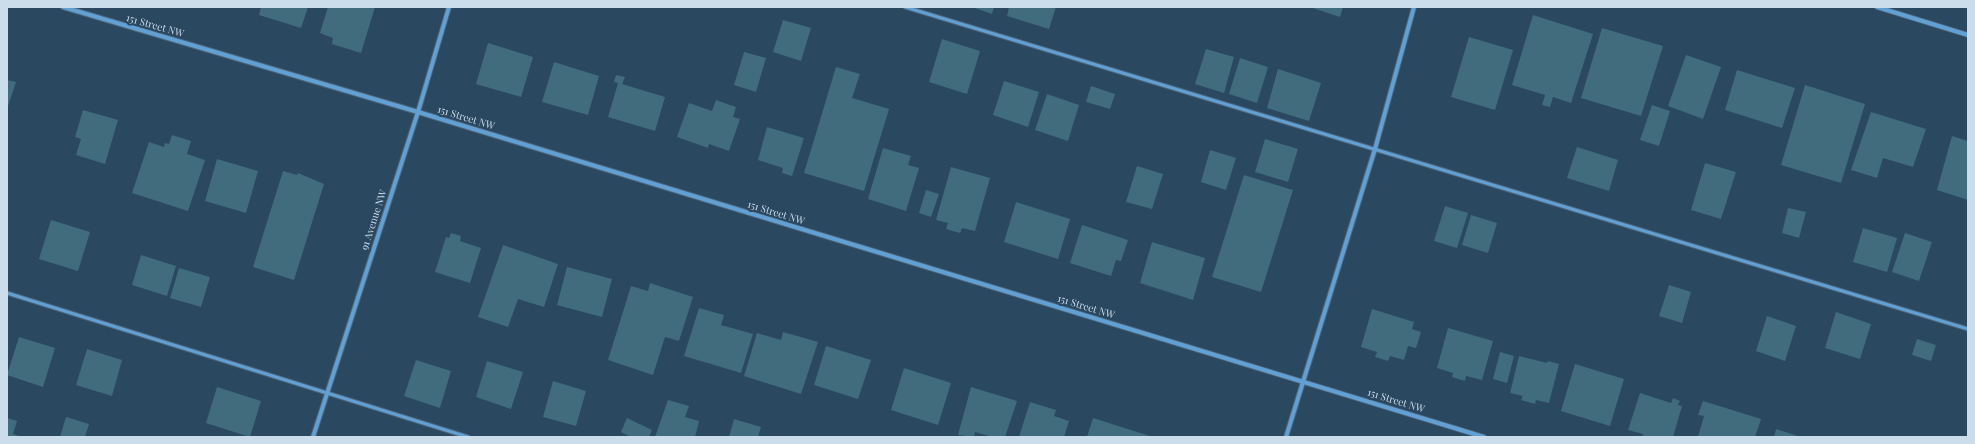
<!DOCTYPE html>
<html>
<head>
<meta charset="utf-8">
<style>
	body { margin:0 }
	#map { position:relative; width:1975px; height:444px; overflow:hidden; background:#2b4861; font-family:"Playfair Display",serif }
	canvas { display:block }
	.frame { position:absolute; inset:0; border:8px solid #cbdceb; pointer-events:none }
</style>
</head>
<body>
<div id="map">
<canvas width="1975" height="444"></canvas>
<div class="frame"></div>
</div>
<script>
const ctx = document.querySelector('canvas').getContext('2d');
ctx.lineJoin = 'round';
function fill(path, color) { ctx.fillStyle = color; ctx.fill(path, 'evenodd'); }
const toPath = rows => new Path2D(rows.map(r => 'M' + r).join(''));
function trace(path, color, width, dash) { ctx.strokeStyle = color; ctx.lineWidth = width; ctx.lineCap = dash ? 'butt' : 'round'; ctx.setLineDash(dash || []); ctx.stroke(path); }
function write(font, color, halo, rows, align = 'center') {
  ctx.font = font + ' "Playfair Display",serif'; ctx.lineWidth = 4; ctx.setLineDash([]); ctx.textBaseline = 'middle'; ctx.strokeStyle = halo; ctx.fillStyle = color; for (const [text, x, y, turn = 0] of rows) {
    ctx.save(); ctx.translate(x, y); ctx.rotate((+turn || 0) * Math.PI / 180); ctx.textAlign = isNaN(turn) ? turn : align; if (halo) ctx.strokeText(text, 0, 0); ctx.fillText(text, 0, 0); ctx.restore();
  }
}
fill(toPath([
	[261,7,308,7,301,28,259,15],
	[328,7,375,7,361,53,332,44,333,38,320,33],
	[972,7,994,7,992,14],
	[1009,7,1056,7,1049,29,1007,16],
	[1310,7,1343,7,1340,17],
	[1533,15,1593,34,1571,103,1553,97,1550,107,1542,105,1545,95,1512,85],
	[783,20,811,28,801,61,773,52],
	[1602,28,1663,46,1641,116,1581,98],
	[1469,37,1513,50,1495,110,1451,97],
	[942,39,980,51,967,94,929,82],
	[488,43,533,57,521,97,476,84],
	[1206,49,1234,57,1224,93,1195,84],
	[744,52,766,58,756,92,734,85],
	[1686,55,1721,67,1703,119,1668,106],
	[1240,58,1268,67,1257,103,1229,94],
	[554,62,599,76,588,115,542,102],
	[836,67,860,74,852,98,889,109,864,191,804,173],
	[1278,69,1321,83,1309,121,1267,108],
	[1737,70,1795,88,1782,128,1725,110],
	[616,75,625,77,622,84,665,97,655,131,608,117,618,83,614,82],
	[7,80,16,82,7,109],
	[1004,81,1039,92,1028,127,993,115],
	[1805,85,1865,104,1841,183,1781,165],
	[1091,86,1115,94,1110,109,1086,102],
	[1047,94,1079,105,1068,141,1035,130],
	[716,100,736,107,733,117,740,119,729,151,709,144,708,148,677,137,689,103,712,111],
	[1652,105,1670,111,1659,146,1640,140],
	[83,110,118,120,105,164,76,155,81,139,75,137],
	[1871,112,1926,129,1913,167,1883,158,1877,178,1851,170],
	[767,127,804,138,792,176,782,173,783,168,758,160],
	[172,135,191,141,187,154,205,160,188,211,132,193,149,142,164,147,165,143,169,144],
	[1952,136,1968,141,1968,200,1937,190],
	[1265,139,1298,149,1288,182,1255,172],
	[1577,147,1618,160,1609,191,1567,178],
	[883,148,911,156,908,165,919,168,906,211,868,199],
	[1210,150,1236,158,1226,190,1201,182],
	[217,159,258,171,246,213,205,201],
	[1705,163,1736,172,1721,219,1691,210],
	[1137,166,1163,174,1152,209,1126,202],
	[951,167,990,178,975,231,962,228,960,233,946,229,948,223,936,220],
	[283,171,297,175,298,173,324,184,294,280,253,267],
	[1244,175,1293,190,1261,292,1212,277],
	[926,190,939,194,931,217,919,213],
	[1016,202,1070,219,1058,259,1004,242],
	[1445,206,1468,213,1457,248,1434,241],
	[1788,208,1806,212,1799,238,1782,233],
	[1471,215,1497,223,1488,253,1462,245],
	[51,220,90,232,78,271,39,259],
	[1082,225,1128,240,1121,261,1116,260,1111,276,1070,263],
	[1863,228,1897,238,1887,272,1853,262],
	[451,233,461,236,460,241,481,248,470,283,435,272,446,237,449,238],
	[1905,233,1932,242,1919,281,1892,272],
	[1152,242,1205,258,1193,300,1140,283],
	[503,245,558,264,544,307,518,299,508,327,478,317],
	[141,255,176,266,167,296,132,285],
	[567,267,612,279,602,317,557,305],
	[179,268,210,277,201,307,170,298],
	[650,283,693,297,679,341,665,337,653,375,608,360,631,286,648,291],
	[1669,285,1691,292,1682,323,1659,316],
	[699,308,724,315,721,325,753,334,741,373,684,356],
	[1372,309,1414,322,1412,329,1421,332,1416,348,1408,346,1404,360,1390,356,1388,361,1375,357,1377,352,1361,347],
	[1836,312,1871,324,1860,359,1825,348],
	[1767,316,1796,326,1785,361,1756,351],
	[1448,328,1493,341,1482,380,1466,376,1465,381,1452,377,1453,373,1437,368],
	[783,332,818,342,801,394,744,376,757,333,781,340],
	[19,337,55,348,43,387,7,375],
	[1917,339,1936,345,1931,361,1912,355],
	[826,346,871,360,858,399,814,385],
	[87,349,122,360,112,396,76,385],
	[1500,352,1514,356,1507,383,1493,379],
	[1519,356,1547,363,1548,361,1559,364,1549,403,1536,400,1535,404,1521,400,1523,396,1510,393],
	[416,360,451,371,440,408,404,396],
	[487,361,523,372,511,409,476,397],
	[1575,364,1624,379,1610,426,1561,411],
	[904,368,951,383,938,425,891,410],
	[553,381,586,391,576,426,543,417],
	[217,387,261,401,250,437,206,423],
	[971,387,1017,401,1005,437,992,437,975,432,974,437,958,435],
	[1640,393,1671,403,1673,398,1680,401,1678,405,1682,406,1673,437,1642,437,1643,434,1628,430],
	[668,400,689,406,685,417,699,421,695,437,655,437],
	[1703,401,1761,419,1755,437,1698,437,1704,416,1698,415],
	[1030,402,1056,410,1054,416,1069,421,1064,437,1019,437],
	[66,417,89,424,85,437,60,437],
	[7,418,17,421,13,434,22,437,7,437],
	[627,418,652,430,649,437,631,437,621,432],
	[1093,418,1153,437,1087,437],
	[734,419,761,427,758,437,729,437],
	[1776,429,1801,437,1774,437]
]), '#406c7d');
const lane = toPath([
	[905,7,1968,329],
	[7,293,468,437]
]);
const street = toPath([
	[63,7,418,112,1484,437],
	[1877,7,1968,35],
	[313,437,418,112,449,7],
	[1286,437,1375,149,1414,7]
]);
trace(lane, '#4b667d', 5);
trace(street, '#4b667d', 6);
trace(lane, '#629fd2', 3);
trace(street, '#629fd2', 4);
write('10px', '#cbdceb', '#2b4861', [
	["151 Street NW",155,26,16],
	["151 Street NW",466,118,17],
	["151 Street NW",776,213,17],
	["91 Avenue NW",374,220,-72],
	["151 Street NW",1086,307,17],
	["151 Street NW",1396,401,17]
]);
</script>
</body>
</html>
